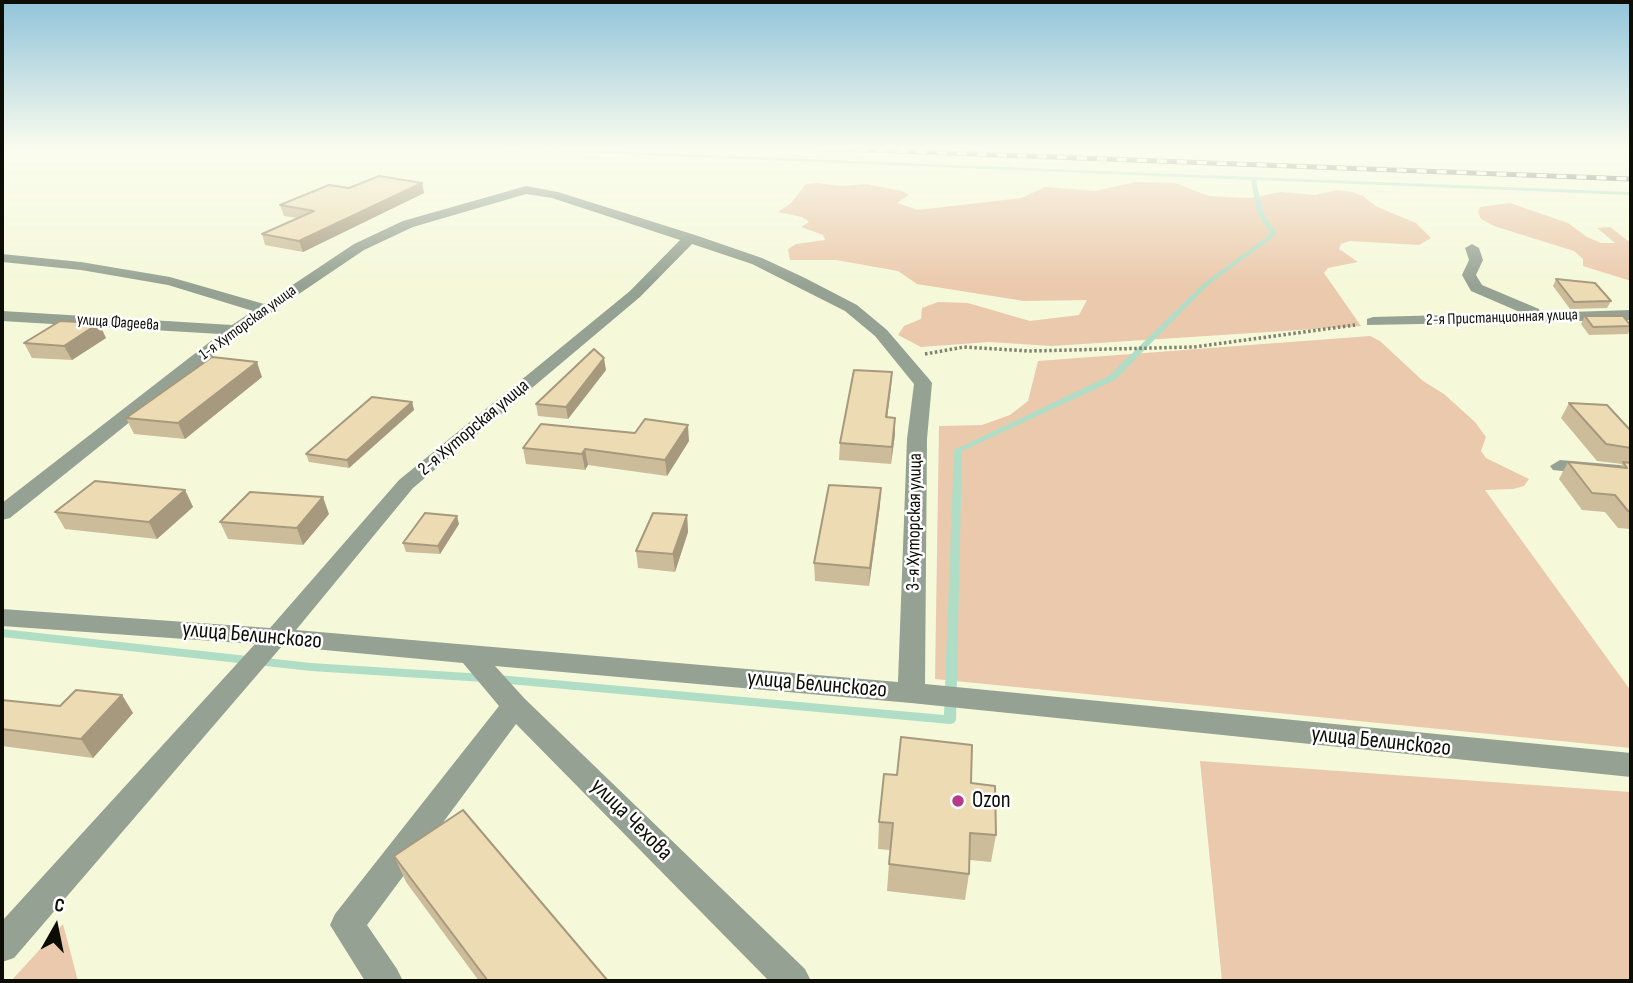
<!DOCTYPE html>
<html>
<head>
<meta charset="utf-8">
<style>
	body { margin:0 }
	#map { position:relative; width:1633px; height:983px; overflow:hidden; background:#f5f9da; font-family:"Sofia Sans Condensed",sans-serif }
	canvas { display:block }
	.frame { position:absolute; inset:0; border:4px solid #0c0d04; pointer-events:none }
	.north { position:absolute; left:21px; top:892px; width:70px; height:70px; -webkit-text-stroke:5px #fff; paint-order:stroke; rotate:9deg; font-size:19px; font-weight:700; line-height:28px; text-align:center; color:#0c0d04 }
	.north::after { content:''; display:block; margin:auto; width:24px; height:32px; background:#0c0d04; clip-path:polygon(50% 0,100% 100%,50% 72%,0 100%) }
</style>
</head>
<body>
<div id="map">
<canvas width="1633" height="983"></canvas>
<div class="frame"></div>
<div class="north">С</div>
</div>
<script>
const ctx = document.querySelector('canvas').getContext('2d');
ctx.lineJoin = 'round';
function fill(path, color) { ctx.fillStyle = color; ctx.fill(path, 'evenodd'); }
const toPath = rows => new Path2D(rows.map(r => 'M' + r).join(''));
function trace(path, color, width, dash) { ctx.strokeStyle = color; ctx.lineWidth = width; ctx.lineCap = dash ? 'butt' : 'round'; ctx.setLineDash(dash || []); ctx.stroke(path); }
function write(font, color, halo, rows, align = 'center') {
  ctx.font = font + ' "Sofia Sans Condensed",sans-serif'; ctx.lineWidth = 5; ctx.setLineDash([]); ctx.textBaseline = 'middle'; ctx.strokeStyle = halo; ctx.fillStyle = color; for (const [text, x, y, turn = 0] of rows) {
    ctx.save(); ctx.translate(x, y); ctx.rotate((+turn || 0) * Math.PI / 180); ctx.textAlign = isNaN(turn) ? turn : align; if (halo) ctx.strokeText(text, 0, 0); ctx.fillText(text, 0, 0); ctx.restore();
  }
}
fill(toPath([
	[1135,182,1175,183,1209,196,1250,198,1281,192,1315,195,1337,190,1352,192,1363,196,1377,207,1416,223,1431,238,1419,245,1350,241,1341,244,1339,249,1358,262,1328,268,1324,273,1361,326,1052,346,989,342,921,347,898,335,904,326,921,319,922,308,938,302,968,303,1030,321,1079,315,1087,300,1024,301,917,284,898,271,836,260,790,260,788,249,796,244,825,240,823,235,801,227,809,222,802,217,778,212,791,203,806,184,818,183,841,186,867,184,902,191,909,195,897,203,918,210,1021,198,1045,187,1096,191],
	[1510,203,1568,223,1587,237,1601,243,1615,243,1597,228,1610,227,1631,243,1631,281,1583,266,1583,259,1574,251,1494,226,1481,219,1478,212,1480,207],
	[1370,336,1380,341,1423,381,1444,394,1475,422,1486,437,1481,451,1486,458,1529,479,1524,486,1513,489,1485,490,1631,691,1631,748,935,679,939,426,982,425,1010,415,1028,401,1038,361],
	[1200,761,1631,792,1631,981,1222,981],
	[63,924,78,981,11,981]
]), '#ebc9ac');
fill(toPath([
	[481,148,528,148,1253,177,1631,192,1631,195,1256,180,1263,213,1277,234,1276,235,1208,285,1115,380,962,451,956,720,954,723,950,724,498,683,494,682,492,679,494,676,498,675,944,715,954,450,1109,376,1204,283,1271,234,1257,213,1251,180,481,148],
	[2,629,311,663,484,674,488,675,490,678,488,681,484,682,311,671,2,637,2,629]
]), '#afddc6');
trace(toPath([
	[925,354,964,347,1029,351,1194,347,1355,325]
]), '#80826e', 3.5, [2.5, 2.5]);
fill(toPath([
	[526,186,558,192,695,235,762,258,803,277,857,305,887,330,929,379,932,383,927,439,925,684,1631,753,1631,777,911,703,495,666,525,699,805,969,811,981,769,981,516,724,367,925,397,969,403,981,365,981,330,925,335,914,499,706,463,663,282,646,14,958,2,962,2,921,255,644,2,626,2,609,270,628,399,480,630,291,680,240,552,198,526,194,413,227,364,250,241,333,10,518,2,520,2,503,220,334,2,321,2,311,232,325,253,311,168,285,81,270,2,262,2,254,81,262,170,277,264,304,354,244,403,221,526,186],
	[692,244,752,264,845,311,875,336,914,384,907,439,898,682,296,630,413,488,640,297,692,244],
	[1472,244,1479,248,1483,260,1476,275,1482,285,1539,309,1540,313,1631,310,1631,320,1367,325,1367,319,1373,317,1522,313,1471,291,1462,275,1469,260,1465,248,1472,244],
	[1560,460,1631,466,1631,478,1553,470,1550,466,1560,460]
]), '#95a192');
const rail = toPath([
	[817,148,1631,179]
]);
trace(rail, '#4c4e3f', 5);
trace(rail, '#fff', 3.5, [10]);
fill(toPath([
	[422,183,424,193,303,252,265,245,262,234,298,218,284,216,280,205,349,188],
	[1556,279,1611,301,1607,308,1570,309,1553,286],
	[1585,316,1631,326,1628,334,1589,335,1581,324],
	[106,338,72,360,32,358,24,343],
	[606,370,568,419,538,416,536,404],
	[892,372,887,418,895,434,891,464,839,460,840,443],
	[262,377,185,439,134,434,126,418],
	[412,402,414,410,349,468,309,462,306,454],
	[1569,403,1631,431,1631,529,1618,528,1605,512,1582,510,1559,479,1568,462,1620,467,1622,464,1597,461,1561,418],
	[689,441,667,476,588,465,585,470,526,464,523,448],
	[185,490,193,507,157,539,65,529,55,512],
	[880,505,869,586,815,581,814,563],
	[329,514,303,545,228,539,220,522],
	[687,515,688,532,675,572,638,568,636,551],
	[459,524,440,554,406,552,403,543],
	[122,695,133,713,93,758,2,746,2,700,60,706],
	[971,783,996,835,991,862,970,860,969,874,965,900,887,891,890,850,878,849,879,822],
	[394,856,608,981,479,981,406,882]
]), '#ccbc9a');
fill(toPath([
	[422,183,424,193,303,252,299,241],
	[99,323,106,338,72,360,64,346],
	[604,358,606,370,568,419,566,407],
	[257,362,262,377,185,439,178,423],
	[892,372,891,388,885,433,886,417],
	[412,402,414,410,349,468,347,460],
	[895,418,895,434,891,464,892,447],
	[688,425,689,441,667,476,665,460],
	[585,449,588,465,585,470,582,454],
	[881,488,880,505,869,586,870,568],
	[185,490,193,507,157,539,149,522],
	[323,497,329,514,303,545,297,528],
	[687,515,688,532,675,572,673,554],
	[457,516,459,524,440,554,438,546],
	[122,695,133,713,93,758,81,739]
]), '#a6997d');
const building = toPath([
	[379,176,422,183,299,241,262,234,314,211,280,205,329,185,349,188,379,176],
	[1556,279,1595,283,1611,301,1574,302,1556,279],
	[1585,316,1623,316,1631,326,1593,327,1585,316],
	[60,321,99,323,64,346,24,343,60,321],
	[594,349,604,358,566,407,536,404,594,349],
	[212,357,257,362,178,423,126,418,212,357],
	[854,370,892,372,886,417,895,418,892,447,840,443,854,370],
	[372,397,412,402,347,460,306,454,372,397],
	[1569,403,1607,405,1631,431,1631,448,1606,444,1569,403],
	[645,419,688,425,665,460,585,449,582,454,523,448,541,424,635,433,645,419],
	[1568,462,1627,468,1623,462,1631,463,1631,511,1628,511,1615,495,1592,493,1568,462],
	[95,481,185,490,149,522,55,512,95,481],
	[829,485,881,488,870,568,814,563,829,485],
	[250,492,323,497,297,528,220,522,250,492],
	[425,513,457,516,438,546,403,543,425,513],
	[653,513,687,515,673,554,636,551,653,513],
	[76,690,122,695,81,739,2,729,2,700,60,706,76,690],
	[901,737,972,745,971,783,995,786,996,835,970,833,969,874,889,864,893,823,879,822,884,774,897,775,901,737],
	[463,810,608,981,488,981,394,856,463,810]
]);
fill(building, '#eddbb3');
trace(building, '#a6997d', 2);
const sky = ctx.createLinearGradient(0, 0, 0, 286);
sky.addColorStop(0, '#91c4da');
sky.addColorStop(0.52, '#fafcee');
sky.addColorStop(1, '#fafcee00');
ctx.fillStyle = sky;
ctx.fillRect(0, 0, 1633, 286);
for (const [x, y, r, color] of [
	[958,801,7,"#b73a8a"]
]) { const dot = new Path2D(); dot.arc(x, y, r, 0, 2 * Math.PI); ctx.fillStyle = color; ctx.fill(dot); trace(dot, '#fff', 2.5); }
write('16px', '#0c0d04', '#fff', [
	["2-я Пристанционная улица",1502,318,-2],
	["улица Фадеева",118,323,4],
	["1-я Хуторская улица",248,323,-36]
]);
write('19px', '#0c0d04', '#fff', [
	["2-я Хуторская улица",474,428,-40],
	["3-я Хуторская улица",915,522,-89]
]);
write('23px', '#0c0d04', '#fff', [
	["улица Белинского",252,636,5],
	["улица Белинского",817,685,5],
	["улица Белинского",1381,742,6],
	["улица Чехова",631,820,45]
]);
write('23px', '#0c0d04', '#fff', [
	["Ozon",972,801]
], 'left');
</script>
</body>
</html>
